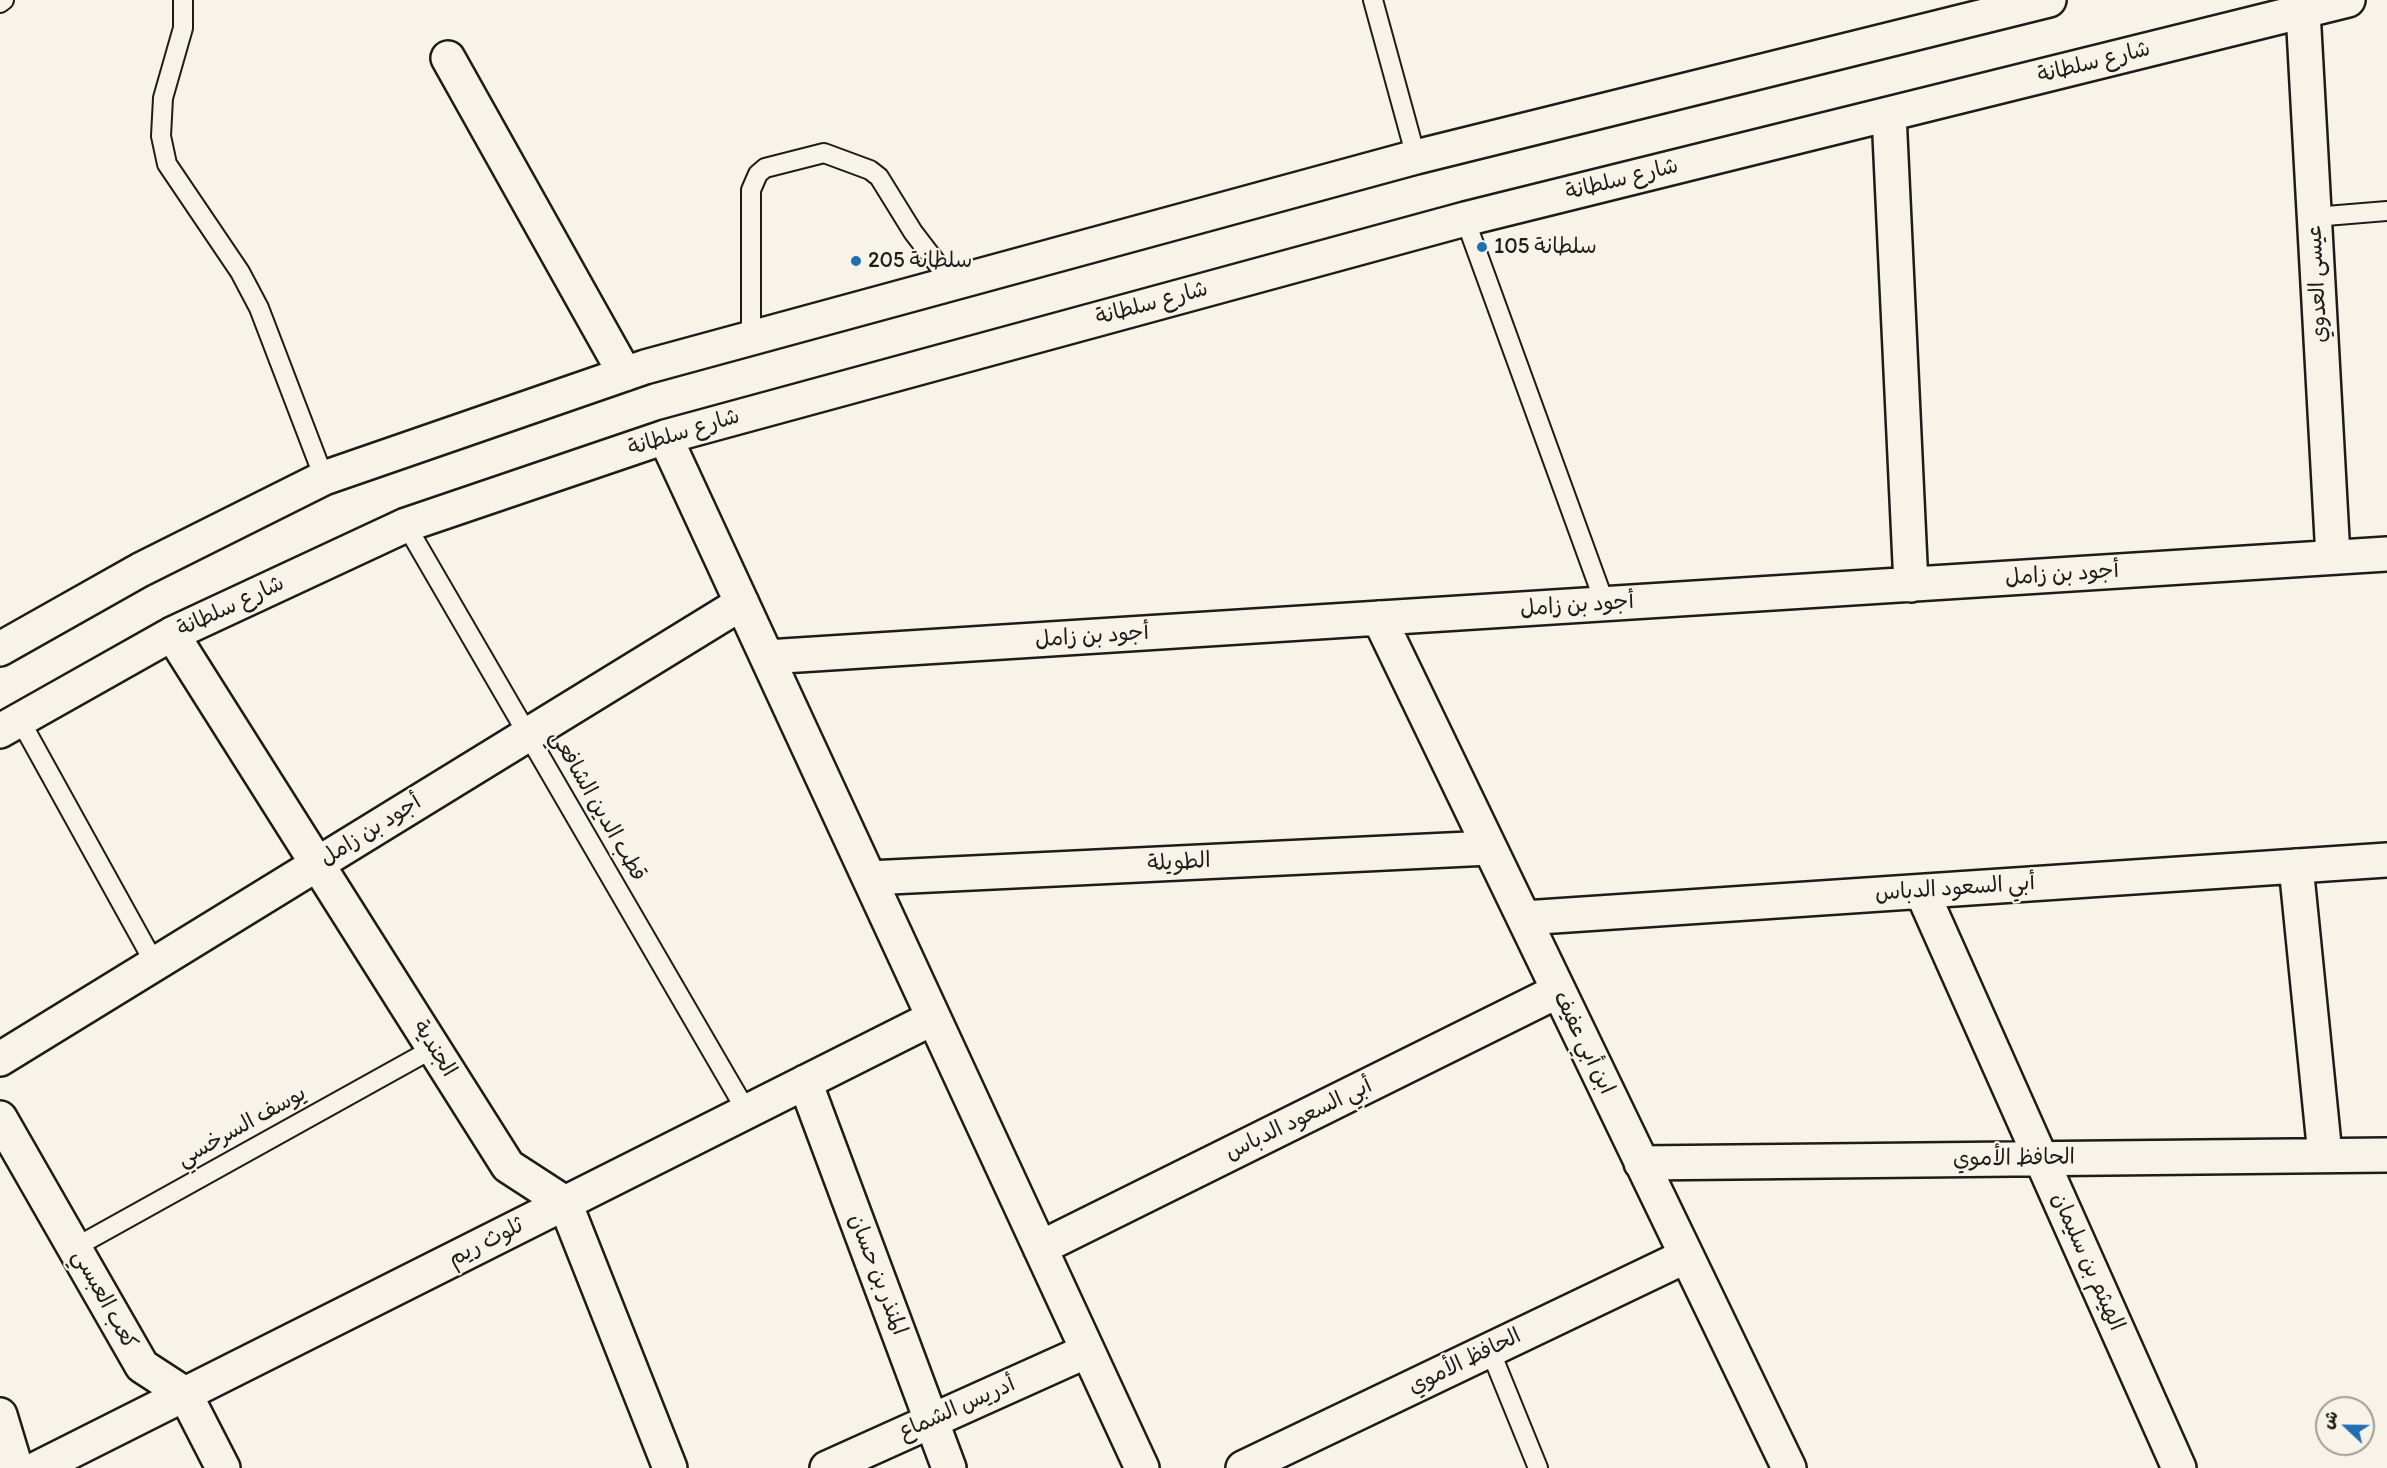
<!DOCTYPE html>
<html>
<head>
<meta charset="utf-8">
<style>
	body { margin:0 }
	#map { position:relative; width:2387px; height:1468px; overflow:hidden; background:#f7f3e8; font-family:Itim,"Playpen Sans Arabic",sans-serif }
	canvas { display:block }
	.north { position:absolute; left:2315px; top:1396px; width:60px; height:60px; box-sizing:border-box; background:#f7f3e8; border:2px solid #9f9d96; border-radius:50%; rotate:292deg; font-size:16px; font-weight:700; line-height:24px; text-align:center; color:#1c1c1c }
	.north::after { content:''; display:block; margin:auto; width:21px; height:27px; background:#1f6fb2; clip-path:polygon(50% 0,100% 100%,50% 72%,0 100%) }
</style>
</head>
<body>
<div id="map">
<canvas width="2387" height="1468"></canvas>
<div class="north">ش</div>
</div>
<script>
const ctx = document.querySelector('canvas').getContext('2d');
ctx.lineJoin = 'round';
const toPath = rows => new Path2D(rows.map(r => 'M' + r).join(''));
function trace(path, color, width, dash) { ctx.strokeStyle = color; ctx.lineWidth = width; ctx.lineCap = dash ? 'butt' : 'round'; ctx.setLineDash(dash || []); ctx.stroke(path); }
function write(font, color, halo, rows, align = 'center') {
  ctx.font = font + ' Itim,"Playpen Sans Arabic",sans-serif'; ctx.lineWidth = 4.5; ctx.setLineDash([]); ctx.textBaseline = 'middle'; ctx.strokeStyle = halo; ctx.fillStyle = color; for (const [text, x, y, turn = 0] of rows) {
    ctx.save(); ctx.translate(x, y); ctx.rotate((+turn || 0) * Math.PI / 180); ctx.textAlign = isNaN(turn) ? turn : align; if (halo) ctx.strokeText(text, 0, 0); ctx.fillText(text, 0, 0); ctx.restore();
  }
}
const service = toPath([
	[183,0,183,28,163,98,161,136,167,164,240,272,259,308,324,478],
	[1373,0,1416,157],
	[0,3,4,0],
	[2314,217,2387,211],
	[1465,219,1605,604],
	[751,338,751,190,758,174,765,168,824,153,870,170,879,177,913,232,952,283],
	[406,525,747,1112],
	[20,720,155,964],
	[74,1248,434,1048],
	[1490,1350,1538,1468]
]);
const minor = toPath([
	[2303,11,2333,557],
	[448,58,625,374],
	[1889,114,1911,585],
	[665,437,1142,1468],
	[1379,618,1789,1468],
	[172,634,508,1166,565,1203,670,1468],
	[0,649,140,570,324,478,645,367,1416,157,2049,0],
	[767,657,2387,554],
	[0,731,172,634,406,525,665,437,1465,219,2348,0],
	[2296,866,2325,1155],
	[869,878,1489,848],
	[1922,892,2179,1468],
	[1524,918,2387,860],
	[0,1059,742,603],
	[805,1082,949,1468],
	[0,1118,142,1366,185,1394,223,1468],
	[1641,1163,2387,1155],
	[1040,1248,1558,991],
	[0,1415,16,1468],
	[38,1468,933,1018],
	[827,1468,1087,1351],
	[1243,1468,1686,1256]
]);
trace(service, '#1c1c1c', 22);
trace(minor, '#1c1c1c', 38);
trace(service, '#f7f3e8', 18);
trace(minor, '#f7f3e8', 33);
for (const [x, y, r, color] of [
	[1482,247,6,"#1f6fb2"],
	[856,261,6,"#1f6fb2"]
]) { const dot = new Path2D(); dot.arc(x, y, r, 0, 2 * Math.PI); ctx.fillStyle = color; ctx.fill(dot); trace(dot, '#f7f3e8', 2); }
write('22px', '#1c1c1c', '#f7f3e8', [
	["شارع سلطانة",2094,63,-14],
	["شارع سلطانة",1622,180,-14],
	["عيسى العدوي",2318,284,-93],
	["شارع سلطانة",1152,304,-15],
	["شارع سلطانة",684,433,-17],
	["أجود بن زامل",2062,575,-4],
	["أجود بن زامل",1577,606,-4],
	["شارع سلطانة",231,607,-25],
	["أجود بن زامل",1092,637,-4],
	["قطب الدين الشافعي",597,806,60],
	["أجود بن زامل",371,831,-32],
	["الطويلة",1179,863,-3],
	["أبي السعود الدباس",1955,889,-4],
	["ابن أبي عفيف",1583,1043,64],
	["الجندية",434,1049,58],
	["أبي السعود الدباس",1299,1120,-26],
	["يوسف السرخسي",242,1127,-29],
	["الحافظ الأموي",2014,1159,-1],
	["ثلوث ريم",486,1243,-27],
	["الهيثم بن سليمان",2087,1262,66],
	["المنذر بن حسان",877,1275,69],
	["كعب العبسي",104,1300,61],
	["الحافظ الأموي",1465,1362,-26],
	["أدريس الشماع",957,1409,-24]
]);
write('22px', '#1c1c1c', '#f7f3e8', [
	["سلطانة 105",1494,247],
	["سلطانة 205",868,261]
], 'left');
</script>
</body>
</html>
